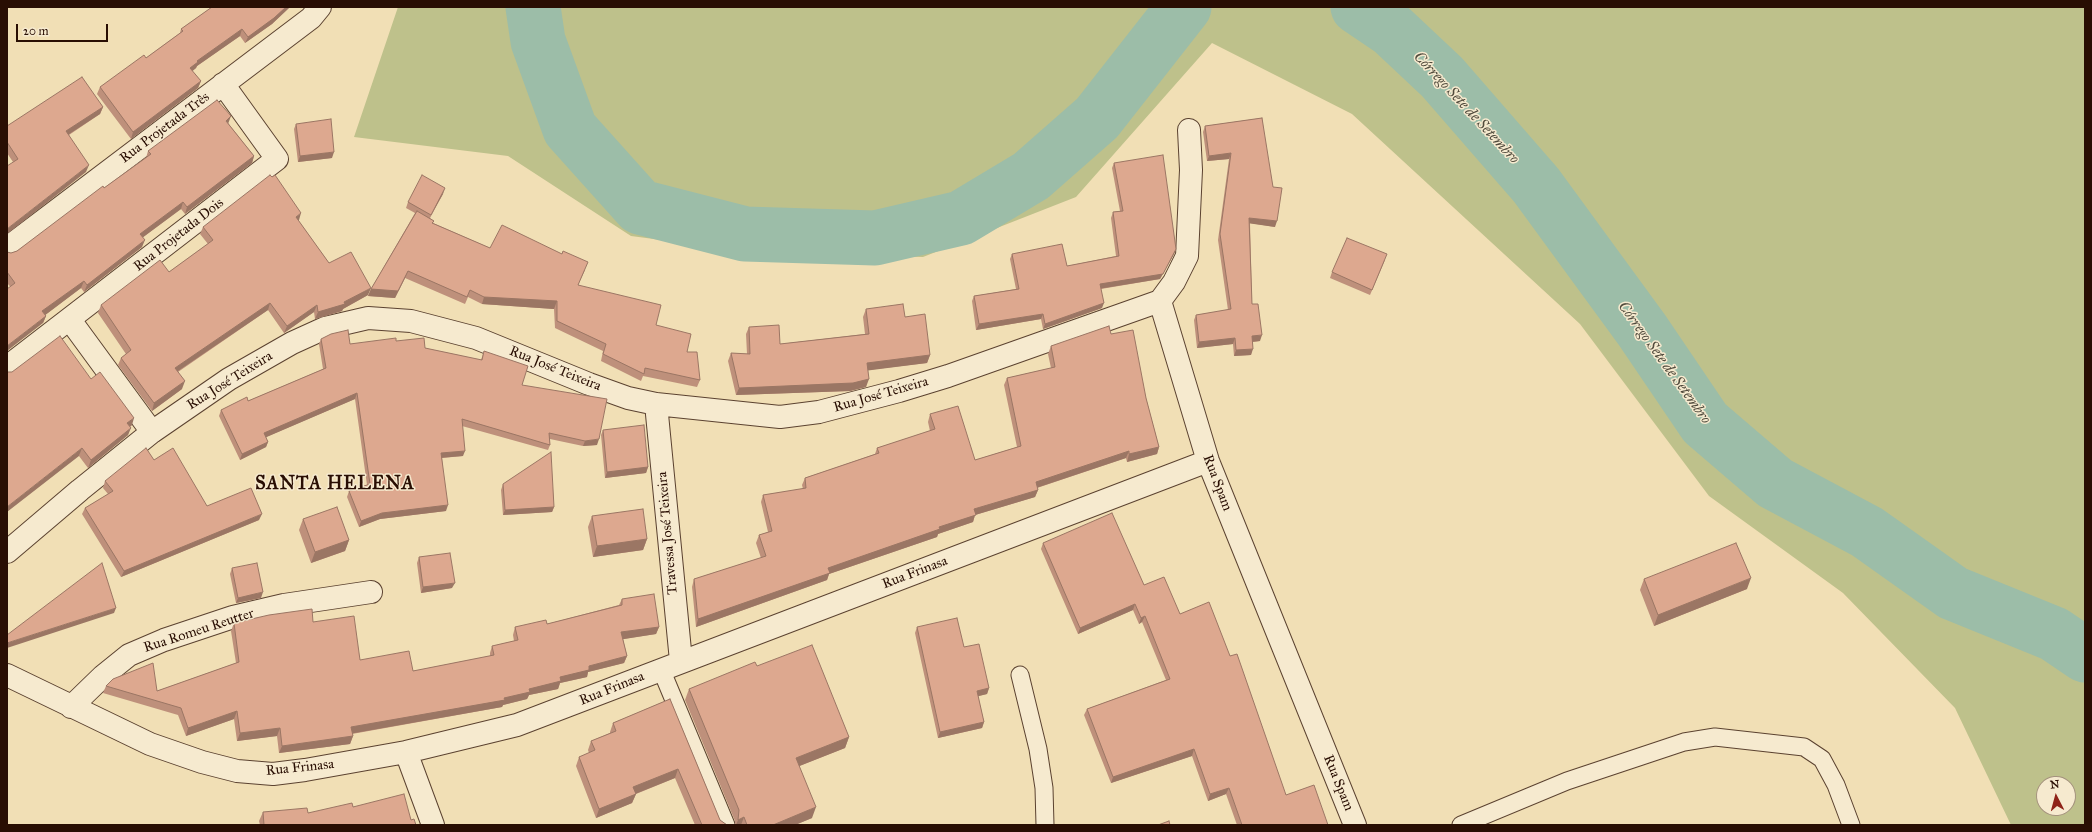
<!DOCTYPE html>
<html>
<head>
<meta charset="utf-8">
<style>
	body { margin:0 }
	#map { position:relative; width:2092px; height:832px; overflow:hidden; background:#f1dfb5; font-family:"IM FELL Great Primer",serif }
	canvas { display:block }
	.frame { position:absolute; inset:0; border:8px solid #290e03; pointer-events:none }
	.north { position:absolute; left:2036px; top:776px; width:40px; height:40px; box-sizing:border-box; background:#f6eacf; border:1px solid #a4927d; border-radius:50%; rotate:354deg; font-size:11px; font-weight:700; line-height:16px; text-align:center; color:#290e03 }
	.north::after { content:''; display:block; margin:auto; width:14px; height:18px; background:#8f2418; clip-path:polygon(50% 0,100% 100%,50% 72%,0 100%) }
	.scale { position:absolute; left:16px; top:24px; width:92px; height:18px; box-sizing:border-box; border:2px solid #290e03; border-top:0; padding-left:5px; font-size:12px; line-height:14px; white-space:nowrap; color:#290e03; -webkit-text-stroke:3px #f6eacf; paint-order:stroke }
</style>
</head>
<body>
<div id="map">
<canvas width="2092" height="832"></canvas>
<div class="frame"></div>
<div class="north">N</div>
<div class="scale">20 m</div>
</div>
<script>
const ctx = document.querySelector('canvas').getContext('2d');
ctx.lineJoin = 'round';
function fill(path, color) { ctx.fillStyle = color; ctx.fill(path, 'evenodd'); }
const toPath = rows => new Path2D(rows.map(r => 'M' + r).join(''));
function trace(path, color, width, dash) { ctx.strokeStyle = color; ctx.lineWidth = width; ctx.lineCap = dash ? 'butt' : 'round'; ctx.setLineDash(dash || []); ctx.stroke(path); }
function write(font, color, halo, rows, align = 'center') {
  ctx.font = font + ' "IM FELL Great Primer",serif'; ctx.lineWidth = 3; ctx.setLineDash([]); ctx.textBaseline = 'middle'; ctx.strokeStyle = halo; ctx.fillStyle = color; for (const [text, x, y, turn = 0] of rows) {
    ctx.save(); ctx.translate(x, y); ctx.rotate((+turn || 0) * Math.PI / 180); ctx.textAlign = isNaN(turn) ? turn : align; if (halo) ctx.strokeText(text, 0, 0); ctx.fillText(text, 0, 0); ctx.restore();
  }
}
fill(toPath([
	[398,7,2085,7,2085,825,2011,825,1955,708,1843,593,1709,496,1580,324,1352,114,1212,43,1076,197,923,257,768,254,631,236,508,156,354,137],
	[2044,784,2068,784,2068,808,2044,808]
]), '#bec18b');
trace(toPath([
	[533,7,538,41,570,129,640,207,745,234,875,238,961,218,1031,176,1097,118,1184,7],
	[1358,7,1392,30,1442,77,1536,185,1642,330,1705,423,1775,483,1867,532,1953,593,2054,634,2085,655]
]), '#9cbda8', 55);
const service = toPath([
	[661,669,726,825],
	[1020,675,1038,749,1044,788,1045,825],
	[1461,825,1567,781,1684,742,1715,737,1804,747,1822,759,1836,785,1851,825]
]);
const minor = toPath([
	[1189,130,1191,170,1187,256,1174,282,1160,301,1208,461,1355,825],
	[7,248,311,18,320,7],
	[70,320,152,432],
	[7,367,277,159,223,84],
	[656,404,681,661],
	[7,552,80,490,152,432,229,379,292,343,325,328,368,318,411,321,476,338,589,384,628,398,656,404,780,417,819,412,899,391,948,376,1160,301],
	[7,675,150,744,202,762,237,771,273,774,305,770,406,752,517,725,1208,461],
	[71,707,103,676,129,655,164,640,233,617,284,605,371,592],
	[406,752,433,825]
]);
trace(service, '#5b4230', 19);
trace(minor, '#5b4230', 24);
trace(service, '#f6eacf', 17);
trace(minor, '#f6eacf', 22);
fill(toPath([
	[212,7,290,7,272,24,245,43,240,36,197,66,196,68,192,71,201,81,198,88,131,139,97,94,100,87,146,58,180,33,181,29],
	[103,107,100,114,69,135,86,172,13,162,7,153,7,126],
	[1262,118,1275,227,1250,223,1252,304,1260,341,1253,342,1251,355,1234,356,1233,344,1197,348,1194,320,1196,315,1228,310,1218,240,1229,159,1207,161,1203,132,1205,126],
	[228,123,254,156,252,163,185,214,181,209,143,237,142,247,84,292,81,288,45,315,46,316,43,323,7,283,7,252,11,253,17,251,104,188,146,158,148,151],
	[296,124,332,158,298,162,294,129],
	[1114,163,1176,249,1174,254,1160,279,1101,289,1102,308,1043,329,1041,319,976,330,972,301,974,296,1016,289,1010,259,1012,254,1067,266,1116,256,1111,218,1113,212,1120,211,1112,168],
	[443,194,430,218,434,221,433,223,490,248,585,270,578,285,656,325,687,352,700,380,697,387,643,376,641,381,601,361,603,351,555,328,554,309,482,304,468,297,465,304,405,278,395,298,368,296,371,289,415,213,406,208,408,202],
	[298,220,329,263,368,295,343,309,342,311,315,319,314,312,284,333,268,310,178,372,182,389,152,411,118,365,121,358,126,354,98,313,101,305,169,272,208,244,200,234,203,227],
	[1385,260,1370,295,1330,278,1332,272],
	[866,309,905,317,930,355,927,363,868,370,866,387,850,391,736,395,728,361,731,353,747,354,746,334,749,327,780,344,865,334,863,317],
	[1111,334,1146,398,1159,447,1157,454,1127,462,1126,458,1037,488,1038,490,1035,497,975,515,973,522,938,534,937,537,829,574,827,580,696,627,692,587,694,579,761,558,756,543,759,535,768,532,761,502,763,495,803,489,802,485,805,478,875,454,877,448,930,431,928,422,930,414,975,460,1017,447,1004,385,1007,378,1051,368,1048,354,1051,346],
	[321,339,350,344,396,341,425,348,481,360,484,351,522,385,597,445,583,446,550,439,550,445,548,450,462,426,463,456,442,458,446,511,380,519,359,527,347,497,349,491,367,485,355,399,266,437,268,442,266,447,240,460,219,416,221,410,248,401,323,369,319,344],
	[91,379,132,425,130,427,128,435,88,468,79,456],
	[603,430,648,467,646,473,605,478,601,435],
	[154,460,207,506,259,520,121,577,82,514,85,508,108,494,103,488,105,481],
	[503,484,554,507,552,512,503,515,501,490],
	[592,516,647,539,643,550,593,557,588,527],
	[303,519,349,540,345,551,311,563,299,530],
	[1043,543,1144,585,1180,614,1286,795,1328,825,1237,825,1226,794,1208,801,1192,756,1111,783,1084,715,1087,709,1166,680,1142,622,1139,624,1133,610,1078,634,1041,549],
	[419,557,452,588,421,593,417,563],
	[232,568,261,598,236,603,230,574],
	[1644,579,1747,589,1654,626,1640,590],
	[622,599,659,627,656,634,623,639,627,656,624,663,588,672,587,677,560,683,558,689,529,695,527,699,503,705,502,707,352,734,353,736,350,744,279,753,277,736,237,741,234,719,186,736,178,715,103,693,106,686,157,691,236,663,231,631,234,623,313,622,360,660,413,671,490,656,490,653,492,646,514,641,513,635,515,627,547,624,619,605],
	[917,627,964,647,989,688,987,694,978,696,984,722,982,728,938,738,915,633],
	[757,666,849,737,845,748,799,766,812,818,795,825,735,825,735,821,685,700,689,689],
	[670,699,720,820,727,825,695,825,675,778,636,794,632,803,596,818,576,766,579,757,589,753,588,750,591,741,610,733,610,732,613,723],
	[353,807,411,820,416,825,260,825,259,821,263,812,308,813]
]), '#be907b');
fill(toPath([
	[286,7,290,7,272,24,245,43,248,37],
	[242,29,240,36,197,66,196,68,188,75,190,68,197,61],
	[201,81,198,88,131,139,133,132],
	[103,107,100,114,63,138,66,131],
	[231,116,228,124,226,121],
	[334,152,332,158,298,162,300,156],
	[1231,153,1229,159,1207,161,1209,156],
	[254,156,252,163,185,214,187,207],
	[89,165,86,172,7,234,7,229],
	[445,188,443,194,428,220,431,215],
	[183,202,181,209,138,241,140,234],
	[301,213,299,220,293,224,296,217],
	[1249,218,1277,221,1275,227,1247,223],
	[145,240,142,247,84,292,87,285],
	[1176,249,1174,254,1160,279,1098,289,1100,284],
	[408,271,405,278,395,298,368,296,371,289],
	[84,281,81,288,40,319,42,311],
	[371,288,368,295,343,309,342,311,315,319,318,312,344,302],
	[484,297,557,301,554,309,482,304],
	[270,303,268,310,172,375,175,368],
	[1104,303,1102,308,1043,329,1045,324],
	[317,305,314,312,284,333,287,326],
	[1043,314,1041,319,976,330,979,324],
	[46,316,43,323,7,351,7,346],
	[1262,335,1260,341,1250,342,1252,336],
	[1235,338,1233,344,1197,348,1199,342],
	[1253,349,1251,355,1234,356,1236,350],
	[930,355,927,363,864,371,867,363],
	[869,379,866,387,850,391,736,395,739,388],
	[185,381,182,389,152,411,154,403],
	[357,393,355,399,262,439,264,433],
	[134,418,132,425,125,430,127,423],
	[131,428,128,435,88,468,91,460],
	[599,439,597,445,583,446,585,441],
	[268,442,266,447,240,460,242,454],
	[1159,447,1157,454,1127,462,1129,454],
	[82,448,79,456,7,512,7,507],
	[465,451,463,456,439,458,441,453],
	[1129,451,1126,458,1033,489,1036,482],
	[648,467,646,473,605,478,607,472],
	[1038,490,1035,497,975,515,973,522,938,534,937,537,829,574,827,580,696,627,698,619,828,568,939,527,974,509],
	[448,505,446,511,380,519,359,527,361,521,382,513],
	[554,507,552,512,503,515,505,510],
	[262,514,259,520,121,577,124,571],
	[647,539,643,550,593,557,597,546],
	[349,540,345,551,311,563,315,552],
	[1751,578,1747,589,1654,626,1658,615],
	[455,583,452,588,421,593,423,587],
	[263,592,261,598,236,603,238,598],
	[1135,604,1133,610,1078,634,1080,628],
	[116,608,114,613,7,648,7,643],
	[1145,616,1142,622,1139,624,1141,618],
	[659,627,656,634,618,640,621,632],
	[627,656,624,663,588,672,587,677,560,683,558,689,529,695,527,699,503,705,502,707,349,734,351,727,504,698,589,666],
	[989,688,987,694,975,697,977,691],
	[237,711,234,719,186,736,188,728],
	[984,722,982,728,938,738,940,732],
	[280,728,277,736,237,741,240,733],
	[353,736,350,744,279,753,282,746],
	[849,737,845,748,792,769,796,758],
	[1194,749,1192,756,1111,783,1113,777],
	[678,769,675,778,630,796,633,787],
	[1229,788,1226,794,1208,801,1210,794],
	[636,794,632,803,596,818,599,809],
	[816,807,812,818,795,825,773,825],
	[744,817,741,825,736,825,738,820]
]), '#9b7664');
const building = toPath([
	[212,7,286,7,274,18,248,37,242,29,197,61,198,62,190,68,201,81,133,132,100,87,144,55,146,58,183,31,181,29,212,7],
	[82,77,103,107,66,131,89,165,7,229,7,166,18,159,7,142,7,126,82,77],
	[217,100,231,116,226,121,254,156,187,207,183,202,140,234,145,240,87,285,84,281,42,311,46,316,7,346,7,289,15,283,7,272,7,252,11,253,17,251,103,186,104,188,151,154,148,151,217,100],
	[1262,118,1273,187,1282,188,1277,221,1249,218,1252,304,1258,304,1262,335,1252,336,1253,349,1236,350,1235,338,1199,342,1196,315,1231,309,1220,234,1231,153,1209,156,1205,126,1262,118],
	[331,119,334,152,300,156,296,124,331,119],
	[1163,155,1176,249,1163,274,1100,284,1104,303,1045,324,1043,314,979,324,974,296,1019,289,1012,254,1062,244,1067,266,1119,256,1113,212,1123,211,1114,163,1163,155],
	[270,175,272,177,275,175,301,213,296,217,329,263,351,252,371,288,344,302,345,304,318,312,317,305,287,326,270,303,175,368,185,381,154,403,121,358,131,350,101,305,160,260,169,272,213,240,203,227,270,175],
	[422,175,445,188,431,215,408,202,422,175],
	[417,211,434,221,432,223,490,248,502,225,562,254,563,251,588,262,578,285,661,305,656,325,691,334,687,352,697,352,700,380,645,368,644,374,603,354,606,344,557,321,557,301,484,297,470,290,467,297,408,271,398,291,371,289,417,211],
	[1347,238,1387,254,1372,290,1332,272,1347,238],
	[903,304,905,317,925,314,930,355,867,363,869,379,853,383,739,388,731,353,750,354,749,327,779,325,780,344,869,334,866,309,903,304],
	[1109,326,1111,334,1133,330,1146,398,1159,447,1129,454,1129,451,1036,482,1038,490,974,509,976,515,939,527,940,529,828,568,830,573,698,619,694,579,766,556,759,535,772,531,763,495,806,488,805,478,879,453,877,448,935,429,930,414,958,406,975,460,1021,446,1007,378,1055,367,1051,346,1109,326],
	[348,330,350,344,396,338,396,341,424,338,425,348,482,360,484,351,528,366,522,385,607,399,599,439,585,441,549,433,550,445,462,419,465,451,441,453,448,505,382,513,361,521,349,491,370,484,357,393,264,433,268,442,242,454,221,410,247,397,248,401,326,368,321,339,331,334,348,330],
	[60,336,91,379,100,372,134,418,127,423,131,428,91,460,82,448,7,507,7,372,12,372,60,336],
	[644,425,648,467,607,472,603,430,644,425],
	[146,448,154,460,173,448,207,506,251,488,262,514,124,571,85,508,113,491,105,481,146,448],
	[551,452,554,507,505,510,503,484,551,452],
	[337,507,349,540,315,552,303,519,337,507],
	[643,509,647,539,597,546,592,516,643,509],
	[1112,513,1144,585,1164,577,1180,614,1209,602,1230,656,1237,654,1286,795,1314,785,1328,825,1242,825,1229,788,1210,794,1194,749,1113,777,1087,709,1170,679,1145,616,1141,618,1135,604,1080,628,1043,543,1112,513],
	[1736,543,1751,578,1658,615,1644,579,1736,543],
	[450,553,455,583,423,587,419,557,450,553],
	[102,563,116,608,7,643,7,635,102,563],
	[257,563,263,592,238,598,232,568,257,563],
	[654,594,659,627,621,632,627,656,589,666,589,670,560,677,561,681,529,689,530,692,504,698,505,700,351,727,353,736,282,746,280,728,240,733,237,711,188,728,181,708,106,686,113,679,153,663,157,691,239,662,234,623,269,615,312,609,313,622,354,616,360,660,409,651,413,671,494,655,492,646,518,640,515,627,546,620,547,624,622,605,622,599,654,594],
	[957,618,964,647,979,644,989,688,977,691,984,722,940,732,917,627,957,618],
	[812,645,849,737,796,758,816,807,773,825,747,825,744,817,738,820,739,810,689,689,755,662,757,666,812,645],
	[670,699,720,820,727,825,702,825,678,769,633,787,636,794,599,809,579,757,595,750,591,741,616,731,613,723,670,699],
	[404,794,411,820,414,819,416,825,264,825,263,812,307,808,308,813,352,803,353,807,404,794],
	[1169,821,1170,825,1158,825,1169,821]
]);
fill(building, '#dda88f');
trace(building, '#9b7664', 1);
write('14px', '#290e03', '#f6eacf', [
	["Rua Projetada Três",165,128,-37],
	["Rua Projetada Dois",179,235,-38],
	["Rua José Teixeira",555,369,22],
	["Rua José Teixeira",230,381,-32],
	["Rua José Teixeira",881,395,-16],
	["Rua Spam",1217,483,69],
	["Travessa José Teixeira",668,533,-95],
	["Rua Frinasa",915,573,-21],
	["Rua Romeu Reutter",199,631,-18],
	["Rua Frinasa",612,689,-22],
	["Rua Frinasa",300,768,-6],
	["Rua Spam",1338,783,68]
]);
write('italic 15px', '#514b3d', '#f6eacf', [
	["Córrego Sete de Setembro",1466,108,47],
	["Córrego Sete de Setembro",1664,363,54]
]);
ctx.letterSpacing = '1px';
write('bold 18px', '#290e03', '#f6eacf', [
	["SANTA HELENA",335,485]
]);
ctx.letterSpacing = '0px';
</script>
</body>
</html>
